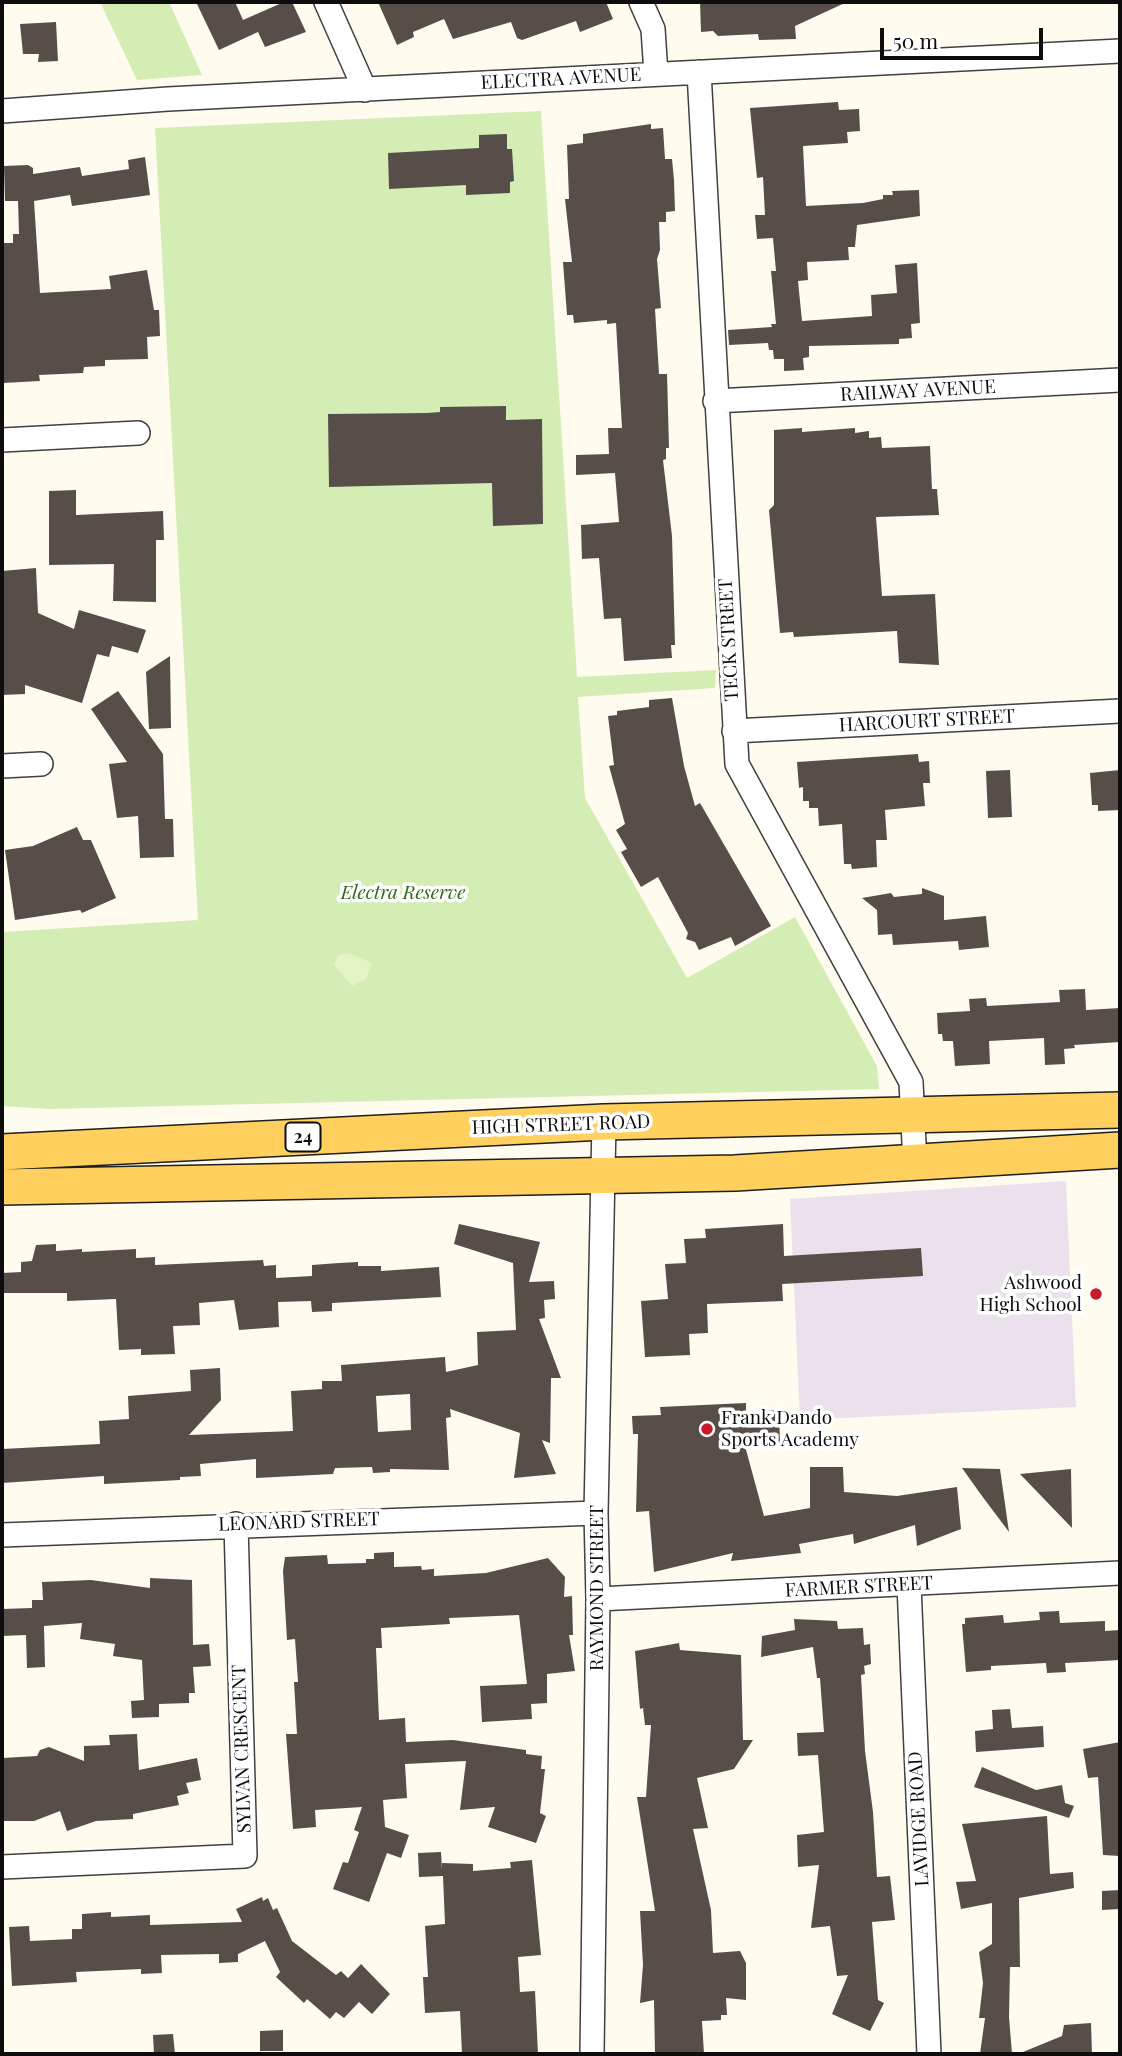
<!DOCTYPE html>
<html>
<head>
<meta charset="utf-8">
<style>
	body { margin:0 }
	#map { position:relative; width:1122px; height:2056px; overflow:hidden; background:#fffbee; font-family:"Playfair Display",serif }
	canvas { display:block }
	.frame { position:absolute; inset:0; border:4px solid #0d0d0d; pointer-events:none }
	.scale { position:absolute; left:880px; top:28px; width:163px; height:32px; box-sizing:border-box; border:4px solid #0d0d0d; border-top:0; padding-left:9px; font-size:21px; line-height:24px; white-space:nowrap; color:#0d0d0d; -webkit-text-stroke:5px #fff; paint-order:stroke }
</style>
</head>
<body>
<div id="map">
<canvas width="1122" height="2056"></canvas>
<div class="frame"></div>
<div class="scale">50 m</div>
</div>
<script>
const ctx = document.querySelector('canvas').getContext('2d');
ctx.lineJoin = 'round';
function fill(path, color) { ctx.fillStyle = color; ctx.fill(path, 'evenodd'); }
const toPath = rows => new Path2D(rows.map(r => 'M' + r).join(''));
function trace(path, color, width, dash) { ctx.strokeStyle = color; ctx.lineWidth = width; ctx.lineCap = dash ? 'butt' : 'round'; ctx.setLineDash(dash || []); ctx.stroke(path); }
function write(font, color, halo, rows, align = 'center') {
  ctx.font = font + ' "Playfair Display",serif'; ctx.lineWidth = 7; ctx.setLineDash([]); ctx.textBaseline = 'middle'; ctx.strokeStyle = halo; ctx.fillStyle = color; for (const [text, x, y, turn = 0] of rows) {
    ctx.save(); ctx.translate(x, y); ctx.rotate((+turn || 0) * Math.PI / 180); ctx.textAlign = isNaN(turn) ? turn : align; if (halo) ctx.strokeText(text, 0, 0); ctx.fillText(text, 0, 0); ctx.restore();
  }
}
fill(toPath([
	[1066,1181,1076,1407,800,1420,790,1199]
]), '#ebe1ed');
fill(toPath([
	[100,2,169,2,202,75,137,80],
	[541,111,577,677,716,670,715,688,578,697,585,798,687,978,795,917,877,1066,879,1089,48,1109,2,1106,2,932,198,920,155,128]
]), '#d4edb4');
fill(toPath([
	[348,953,372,963,366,979,352,986,334,965,338,956]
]), '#e6f3c6');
fill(toPath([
	[196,2,235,2,243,20,284,2,292,2,306,32,265,47,258,32,219,50],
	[378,2,606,2,613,19,580,32,576,21,522,40,517,38,511,22,453,39,444,19,413,32,414,37,397,45],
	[700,2,847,2,795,26,796,39,759,40,758,34,718,36,713,31,701,32],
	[56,22,58,61,38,62,39,54,23,54,20,24],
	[838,102,839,110,859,109,860,131,847,132,848,143,803,146,806,206,863,203,883,199,883,195,893,195,892,191,919,190,920,216,857,225,855,247,848,247,849,260,807,262,808,280,798,281,802,321,872,316,871,295,897,293,895,265,917,263,920,323,911,324,912,338,899,339,899,344,809,346,809,357,803,358,804,370,784,371,784,359,774,359,773,350,769,350,768,343,729,345,728,330,772,327,771,324,776,324,771,271,776,271,773,238,757,239,755,215,765,215,763,177,757,178,750,108],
	[651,124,651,129,663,128,665,159,672,159,674,180,675,211,666,212,666,222,659,222,660,250,657,259,661,308,655,309,659,374,667,374,669,448,666,448,666,459,663,460,672,536,675,645,671,645,672,658,624,661,621,618,604,619,599,558,582,559,581,525,619,522,615,473,576,475,576,455,609,454,608,428,622,428,616,323,607,324,607,320,574,323,573,315,567,315,563,262,572,262,565,199,569,199,567,145,583,143,583,134],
	[507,134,507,149,512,149,514,181,510,182,510,193,466,195,466,185,389,189,388,153,479,148,479,135],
	[145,157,150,195,72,206,70,195,34,201,40,293,111,289,109,276,147,270,154,310,159,310,160,336,147,337,148,359,105,360,105,366,84,367,83,373,39,375,40,381,3,383,2,243,13,243,13,234,19,234,18,201,5,201,4,166,28,165,33,168,33,174,80,167,82,176,129,169,128,160],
	[506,406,506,420,542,419,543,524,493,526,492,483,329,487,328,414,427,413,440,412,440,407],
	[802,428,802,432,855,428,855,433,869,431,869,438,881,437,882,448,930,446,932,489,937,489,939,515,876,517,882,596,935,594,939,665,899,663,897,631,794,637,793,632,780,633,769,510,774,505,774,430],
	[76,490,76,515,163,511,164,540,156,540,156,602,113,601,114,564,49,565,49,491],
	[36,568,38,613,74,629,79,610,146,630,138,653,112,646,109,657,97,654,82,703,25,685,25,694,2,695,2,571],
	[170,656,171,728,149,729,146,672],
	[118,691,163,754,165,819,173,819,174,857,140,858,138,816,117,818,109,764,127,762,91,709],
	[672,698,684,766,695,806,700,803,771,926,735,946,731,937,699,950,695,942,686,939,688,933,658,877,641,887,621,852,627,849,616,830,625,824,609,766,614,765,608,716,617,715,617,711,649,707,649,700],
	[918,754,919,762,929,761,930,783,923,783,925,806,885,810,887,840,876,840,877,867,852,869,851,864,844,864,842,824,819,826,818,808,809,808,809,801,803,801,803,787,799,788,797,762],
	[1010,770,1012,817,988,818,986,771],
	[1120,770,1120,810,1098,811,1098,805,1092,805,1090,773],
	[77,827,83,840,91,840,116,898,82,913,80,910,15,920,5,850,33,846],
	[922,888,944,896,944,920,986,916,989,947,959,950,958,941,893,945,892,934,878,935,877,910,862,898,891,893,894,897,922,894],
	[1085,989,1086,1010,1120,1008,1120,1042,1074,1045,1075,1048,1064,1049,1065,1064,1045,1065,1044,1038,989,1041,990,1064,955,1066,953,1041,943,1041,942,1034,938,1034,937,1013,970,1011,969,999,986,998,987,1006,1060,1002,1059,990],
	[459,1224,540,1242,529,1282,554,1281,555,1299,544,1300,545,1318,539,1319,561,1378,551,1378,550,1443,542,1440,556,1474,514,1478,520,1433,450,1409,451,1417,446,1418,449,1470,390,1469,390,1472,373,1473,372,1467,335,1468,333,1474,256,1478,256,1459,200,1464,201,1476,180,1477,180,1480,104,1484,104,1476,2,1483,2,1449,100,1444,99,1421,129,1419,128,1396,191,1391,190,1370,220,1368,221,1400,189,1435,293,1431,291,1391,322,1389,322,1381,342,1381,341,1365,445,1357,446,1372,478,1365,477,1332,516,1330,513,1263,454,1244],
	[410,1394,411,1430,378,1432,376,1396],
	[783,1224,784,1256,921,1248,923,1276,782,1284,783,1301,707,1304,708,1333,689,1334,690,1355,645,1357,641,1301,668,1299,665,1264,686,1263,684,1239,706,1238,705,1229],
	[56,1244,56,1251,82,1249,82,1252,136,1249,136,1258,155,1257,155,1265,263,1260,264,1266,276,1265,276,1278,312,1276,312,1265,339,1263,358,1262,358,1266,381,1266,381,1271,439,1267,441,1297,332,1303,332,1311,312,1312,311,1301,278,1302,279,1327,239,1330,234,1300,199,1303,200,1325,173,1326,175,1354,141,1355,141,1349,119,1350,116,1299,67,1301,67,1293,2,1293,2,1273,21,1272,21,1262,32,1261,36,1245],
	[746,1403,746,1412,779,1410,780,1445,745,1446,764,1516,810,1508,810,1467,843,1467,844,1492,897,1496,957,1487,961,1529,917,1546,915,1525,854,1544,853,1534,799,1544,801,1553,731,1561,733,1553,654,1572,649,1511,636,1512,638,1434,633,1434,632,1416,661,1415,660,1407],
	[962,1468,1000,1469,1009,1532,982,1496],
	[1071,1469,1072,1528,1020,1474],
	[394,1552,394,1567,421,1566,422,1570,434,1569,434,1576,486,1573,548,1558,565,1577,564,1597,572,1596,573,1635,569,1635,575,1671,547,1674,547,1703,531,1704,532,1719,482,1722,480,1686,527,1684,519,1615,449,1618,450,1624,381,1628,382,1648,376,1648,379,1720,405,1718,406,1742,453,1740,526,1750,526,1754,542,1756,541,1769,545,1769,540,1813,546,1816,536,1843,488,1827,495,1807,460,1810,466,1761,405,1764,407,1798,383,1800,385,1827,409,1835,401,1858,387,1853,369,1902,333,1889,343,1862,348,1863,359,1832,354,1830,362,1807,315,1810,316,1827,293,1829,286,1734,297,1734,294,1682,298,1682,295,1639,287,1640,283,1571,285,1557,327,1555,328,1564,366,1563,366,1559,374,1559,374,1553],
	[150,1578,192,1580,193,1645,209,1644,211,1666,193,1667,195,1693,189,1693,189,1703,159,1704,159,1717,132,1718,131,1701,144,1700,142,1660,113,1656,115,1644,80,1639,82,1623,44,1626,45,1667,27,1668,26,1635,2,1636,2,1609,32,1608,32,1600,43,1600,42,1582,91,1580,150,1588],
	[1059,1611,1060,1623,1105,1621,1105,1631,1120,1630,1120,1660,1065,1663,1066,1672,1047,1673,1046,1663,991,1666,991,1670,966,1672,962,1624,965,1624,965,1618,1003,1615,1004,1623,1040,1620,1039,1612],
	[794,1619,837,1621,838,1629,863,1628,864,1645,870,1644,871,1664,864,1666,865,1674,861,1675,865,1751,873,1812,877,1877,890,1876,895,1920,872,1922,878,2000,884,2003,870,2031,832,2014,848,1975,837,1976,830,1926,811,1928,819,1865,798,1867,797,1835,824,1832,818,1755,798,1756,797,1733,824,1732,820,1678,817,1678,813,1647,761,1657,762,1636,795,1630],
	[679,1643,680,1650,741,1655,743,1740,753,1740,734,1769,697,1778,708,1828,693,1829,711,1910,713,1953,740,1951,746,1963,746,2000,726,1998,727,2015,721,2015,721,2020,702,2021,704,2054,655,2054,654,2000,640,2003,643,1965,640,1911,655,1911,637,1797,646,1797,651,1725,645,1725,643,1708,640,1709,635,1651],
	[1010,1709,1012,1728,1043,1726,1044,1747,976,1752,975,1731,993,1729,992,1710],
	[137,1734,139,1770,197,1758,201,1780,186,1783,189,1793,177,1796,179,1805,133,1814,133,1819,96,1821,67,1831,60,1811,34,1821,2,1821,2,1758,37,1756,40,1750,49,1747,84,1761,84,1746,110,1745,109,1735],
	[1120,1742,1120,1856,1103,1855,1098,1777,1088,1778,1083,1749],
	[982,1767,1036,1790,1062,1785,1065,1803,1074,1806,1069,1818,974,1787],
	[1047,1816,1050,1874,1073,1872,1074,1888,1019,1898,1020,1967,1010,1967,1009,2017,1012,2054,980,2054,985,2018,979,2018,983,1983,979,1952,992,1944,992,1903,961,1909,956,1882,976,1881,962,1824],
	[441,1852,442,1870,442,1863,473,1864,473,1871,511,1868,510,1862,532,1860,541,1955,518,1957,520,1992,535,1991,538,2054,462,2054,460,2011,425,2013,423,1977,428,1977,425,1926,445,1924,443,1876,419,1877,418,1853],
	[1120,1890,1120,1909,1102,1910,1102,1891],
	[262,1897,263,1901,268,1898,273,1910,277,1908,292,1941,336,1975,341,1971,348,1978,361,1964,390,1994,372,2014,359,2002,344,2018,336,2012,330,2019,307,1999,304,2003,276,1977,280,1972,265,1941,238,1954,238,1962,219,1963,219,1954,161,1955,162,1973,141,1974,141,1969,76,1972,77,1982,12,1986,9,1927,29,1926,30,1941,72,1939,72,1929,82,1929,82,1914,111,1912,111,1917,150,1915,150,1925,242,1922,236,1909],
	[1091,2023,1092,2054,1018,2054,1062,2036,1064,2025],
	[283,2030,283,2051,260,2051,260,2031],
	[173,2034,175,2054,154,2054,153,2035]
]), '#574e49');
const street = toPath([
	[326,2,365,90],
	[641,2,653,29,656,74],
	[699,72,737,764,911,1082,915,1164],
	[2,111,168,99,1120,51],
	[715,401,1120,380],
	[2,440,138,433],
	[734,731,1120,711],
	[2,766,41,764],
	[2,1535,596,1513],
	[909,1585,929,2054],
	[598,1599,1120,1573],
	[2,1867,245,1856,236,1524],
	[592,2054,598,1599,596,1513,604,1122]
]);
const primary = toPath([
	[2,1152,604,1122,1120,1110],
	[2,1187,735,1173,1120,1150]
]);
trace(street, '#404040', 26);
trace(primary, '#1e1e1e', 38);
trace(street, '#fff', 23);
trace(primary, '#ffd05e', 35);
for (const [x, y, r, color] of [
	[1096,1294,7,"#ca192a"],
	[707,1429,7,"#ca192a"]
]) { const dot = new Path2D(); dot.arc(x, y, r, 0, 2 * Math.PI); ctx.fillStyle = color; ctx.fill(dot); trace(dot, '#fff', 2.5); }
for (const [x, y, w] of [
	[303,1137,35]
]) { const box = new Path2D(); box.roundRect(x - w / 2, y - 14.5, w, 29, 5); ctx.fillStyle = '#fff'; ctx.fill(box); trace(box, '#0d0d0d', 2); }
write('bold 18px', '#0d0d0d', null, [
	["24",303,1137]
]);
write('19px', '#0d0d0d', '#fff', [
	["ELECTRA AVENUE",561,79,-3],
	["RAILWAY AVENUE",918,391,-3],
	["TECK STREET",729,640,-93],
	["HARCOURT STREET",927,721,-3],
	["HIGH STREET ROAD",561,1125,-2],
	["LEONARD STREET",299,1522,-2],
	["FARMER STREET",859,1587,-3],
	["RAYMOND STREET",597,1588,-90],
	["SYLVAN CRESCENT",242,1749,-92],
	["LAVIDGE ROAD",919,1819,-93]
]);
write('italic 19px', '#2d6b18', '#fff', [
	["Electra Reserve",403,893]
]);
write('19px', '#0d0d0d', '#fff', [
	["Ashwood",1082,1283],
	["High School",1082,1305],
	["Frank Dando",721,1418,"left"],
	["Sports Academy",721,1440,"left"]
], 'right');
</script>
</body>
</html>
